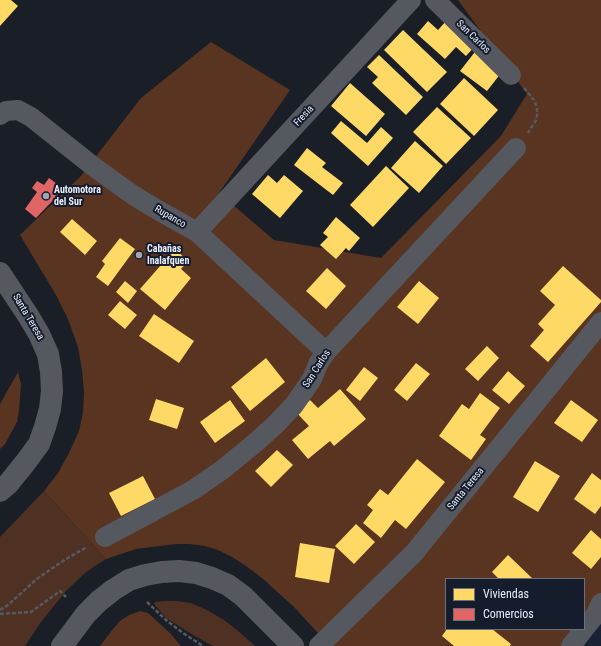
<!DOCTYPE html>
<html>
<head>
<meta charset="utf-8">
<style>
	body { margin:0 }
	#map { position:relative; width:601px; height:646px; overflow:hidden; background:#1a1e27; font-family:"Roboto Condensed",sans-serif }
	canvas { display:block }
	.legend { position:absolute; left:445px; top:578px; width:140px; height:52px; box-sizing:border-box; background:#151c2c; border:1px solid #6a707e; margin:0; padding:5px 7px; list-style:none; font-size:12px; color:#e9eefa }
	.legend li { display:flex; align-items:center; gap:8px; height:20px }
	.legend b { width:20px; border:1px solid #6a707e }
</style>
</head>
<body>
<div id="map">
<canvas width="601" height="646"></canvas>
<ul class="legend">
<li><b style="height:11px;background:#ffd966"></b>Viviendas</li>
<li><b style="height:11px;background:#e06666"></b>Comercios</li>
</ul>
</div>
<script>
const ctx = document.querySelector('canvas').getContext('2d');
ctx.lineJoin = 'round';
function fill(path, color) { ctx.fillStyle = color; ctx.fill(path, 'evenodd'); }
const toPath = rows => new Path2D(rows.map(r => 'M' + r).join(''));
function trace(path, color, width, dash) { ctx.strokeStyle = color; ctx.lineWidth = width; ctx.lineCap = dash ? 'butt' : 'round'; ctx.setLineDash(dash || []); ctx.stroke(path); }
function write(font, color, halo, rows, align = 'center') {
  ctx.font = font + ' "Roboto Condensed",sans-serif'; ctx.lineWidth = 4; ctx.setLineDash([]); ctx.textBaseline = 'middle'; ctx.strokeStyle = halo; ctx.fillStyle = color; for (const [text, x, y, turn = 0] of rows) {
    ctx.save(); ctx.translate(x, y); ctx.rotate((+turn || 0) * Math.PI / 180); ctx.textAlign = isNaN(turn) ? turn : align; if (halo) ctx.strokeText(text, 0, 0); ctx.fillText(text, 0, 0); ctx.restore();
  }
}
fill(toPath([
	[601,610,601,646,577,646]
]), '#192135');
fill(toPath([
	[44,491,106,559,95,566,85,573,66,591,41,622,25,646,0,646,0,537],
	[164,601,177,601,191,603,207,610,224,620,237,630,255,646,213,646,193,635,166,618,154,604,155,602]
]), '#4e3122');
fill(toPath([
	[458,0,601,0,601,598,584,623,584,579,446,579,446,629,579,629,566,646,330,646,294,607,262,578,246,566,232,557,218,550,205,546,189,544,176,544,136,549,106,559,44,491,58,473,69,453,79,431,83,412,84,393,82,370,78,347,68,319,56,295,20,235,80,177,141,98,211,42,290,90,219,193,274,240,381,258,501,136,527,94],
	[18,372,21,384,19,411,17,422,5,444,0,449,0,404],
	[140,611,148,613,171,634,181,646,100,646,113,629,120,621,129,615]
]), '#593420');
fill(toPath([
	[0,0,11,0,18,6,0,26],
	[428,21,438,30,446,21,477,44,466,56,456,47,445,59,417,34],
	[403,30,447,72,427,92,384,50],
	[478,48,505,68,487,91,460,71],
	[379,55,423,97,406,115,372,83,378,77,367,67],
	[464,78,498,110,474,136,440,104],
	[350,83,385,114,366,136,331,106],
	[437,107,471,138,446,164,413,132],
	[341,121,367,143,381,127,393,138,368,166,331,133],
	[415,141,443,166,419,193,391,168],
	[307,148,326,163,322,167,343,183,333,195,294,165],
	[386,166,409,188,373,227,350,205],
	[268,175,277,183,284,175,303,191,280,218,252,194],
	[336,217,360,238,349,251,346,248,336,259,320,245,328,237,323,233],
	[72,219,97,241,85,255,60,232],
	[120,238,135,249,108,286,96,277,105,264,102,261],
	[175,249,188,261,181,269,191,278,165,310,140,289],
	[563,266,601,300,601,302,548,362,530,346,544,330,538,324,555,305,540,291],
	[327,268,346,286,326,309,306,291],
	[125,281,137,291,128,303,116,292],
	[419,281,439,298,418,324,397,307],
	[120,301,137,315,125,329,108,315],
	[154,314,194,341,179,363,139,336],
	[487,346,499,358,478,381,465,369],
	[266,358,285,382,250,411,231,387],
	[416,363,430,374,407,401,394,390],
	[364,367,378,378,360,401,346,390],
	[508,371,525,386,509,404,492,390],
	[340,389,366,419,334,446,330,441,308,459,292,440,309,426,296,412,310,400,318,408],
	[480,393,500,408,480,435,486,439,471,460,439,436,462,404,469,409],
	[156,399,184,408,177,429,149,420],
	[230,400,245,421,215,443,200,422],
	[571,400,598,420,582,442,554,423],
	[277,450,293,465,271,487,255,471],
	[417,459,445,482,406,529,395,520,381,538,363,523,373,510,367,505,380,489,388,495],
	[535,461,560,476,538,512,513,497],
	[592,473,601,480,601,506,595,514,574,499],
	[143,476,155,499,121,516,109,493],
	[356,524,375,542,354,564,335,546],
	[591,530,601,539,601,557,591,569,572,553],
	[300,543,335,549,329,583,295,577],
	[508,555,533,579,499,579,492,572],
	[447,629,492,629,511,644,510,646,454,646,442,636]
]), '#ffd966');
fill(toPath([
	[49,178,64,189,36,218,25,209,37,192,32,188,37,181,44,185]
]), '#e06666');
trace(toPath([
	[524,88,534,100,537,108,537,116,536,120,528,133],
	[147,602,166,620,183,633,203,646],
	[0,610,8,605,38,578,66,559,87,547],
	[0,614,31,612,60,591,66,597]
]), '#565a60', 2.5, [4, 2]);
trace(toPath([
	[435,0,511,75],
	[0,115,6,111,18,110,31,117,94,167,133,195,156,209,197,232,326,352],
	[197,232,411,0],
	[105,537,193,490,222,470,255,443,275,425,294,405,312,379,319,362,326,352,516,148],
	[584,629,596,614,601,603],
	[319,646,414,553,601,322],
	[571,646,584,629]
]), '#55585f', 20);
trace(toPath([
	[0,273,29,317,39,334,48,354,51,372,52,391,50,409,45,427,39,444,25,463,8,484,0,491],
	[62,646,86,614,99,601,113,590,129,580,145,575,162,572,179,571,196,573,212,578,228,585,243,596,293,646]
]), '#55585f', 22);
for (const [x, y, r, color] of [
	[46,196,4,"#a1a5b0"],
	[139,255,4,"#a1a5b0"]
]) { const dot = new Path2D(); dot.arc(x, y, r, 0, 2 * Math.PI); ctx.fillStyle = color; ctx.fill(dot); trace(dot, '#151c2c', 1.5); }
write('10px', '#e9eefa', '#151c2c', [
	["San Carlos",473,37,44],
	["Fresia",304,116,-47],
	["Rupanco",170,217,30],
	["Santa Teresa",28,317,59],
	["San Carlos",317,369,-58],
	["Santa Teresa",466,489,-51]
]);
write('bold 10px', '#e9eefa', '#151c2c', [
	["Automotora",54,190],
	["del Sur",54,202],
	["Cabañas",147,249],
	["Inalafquen",147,261]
], 'left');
</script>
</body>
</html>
